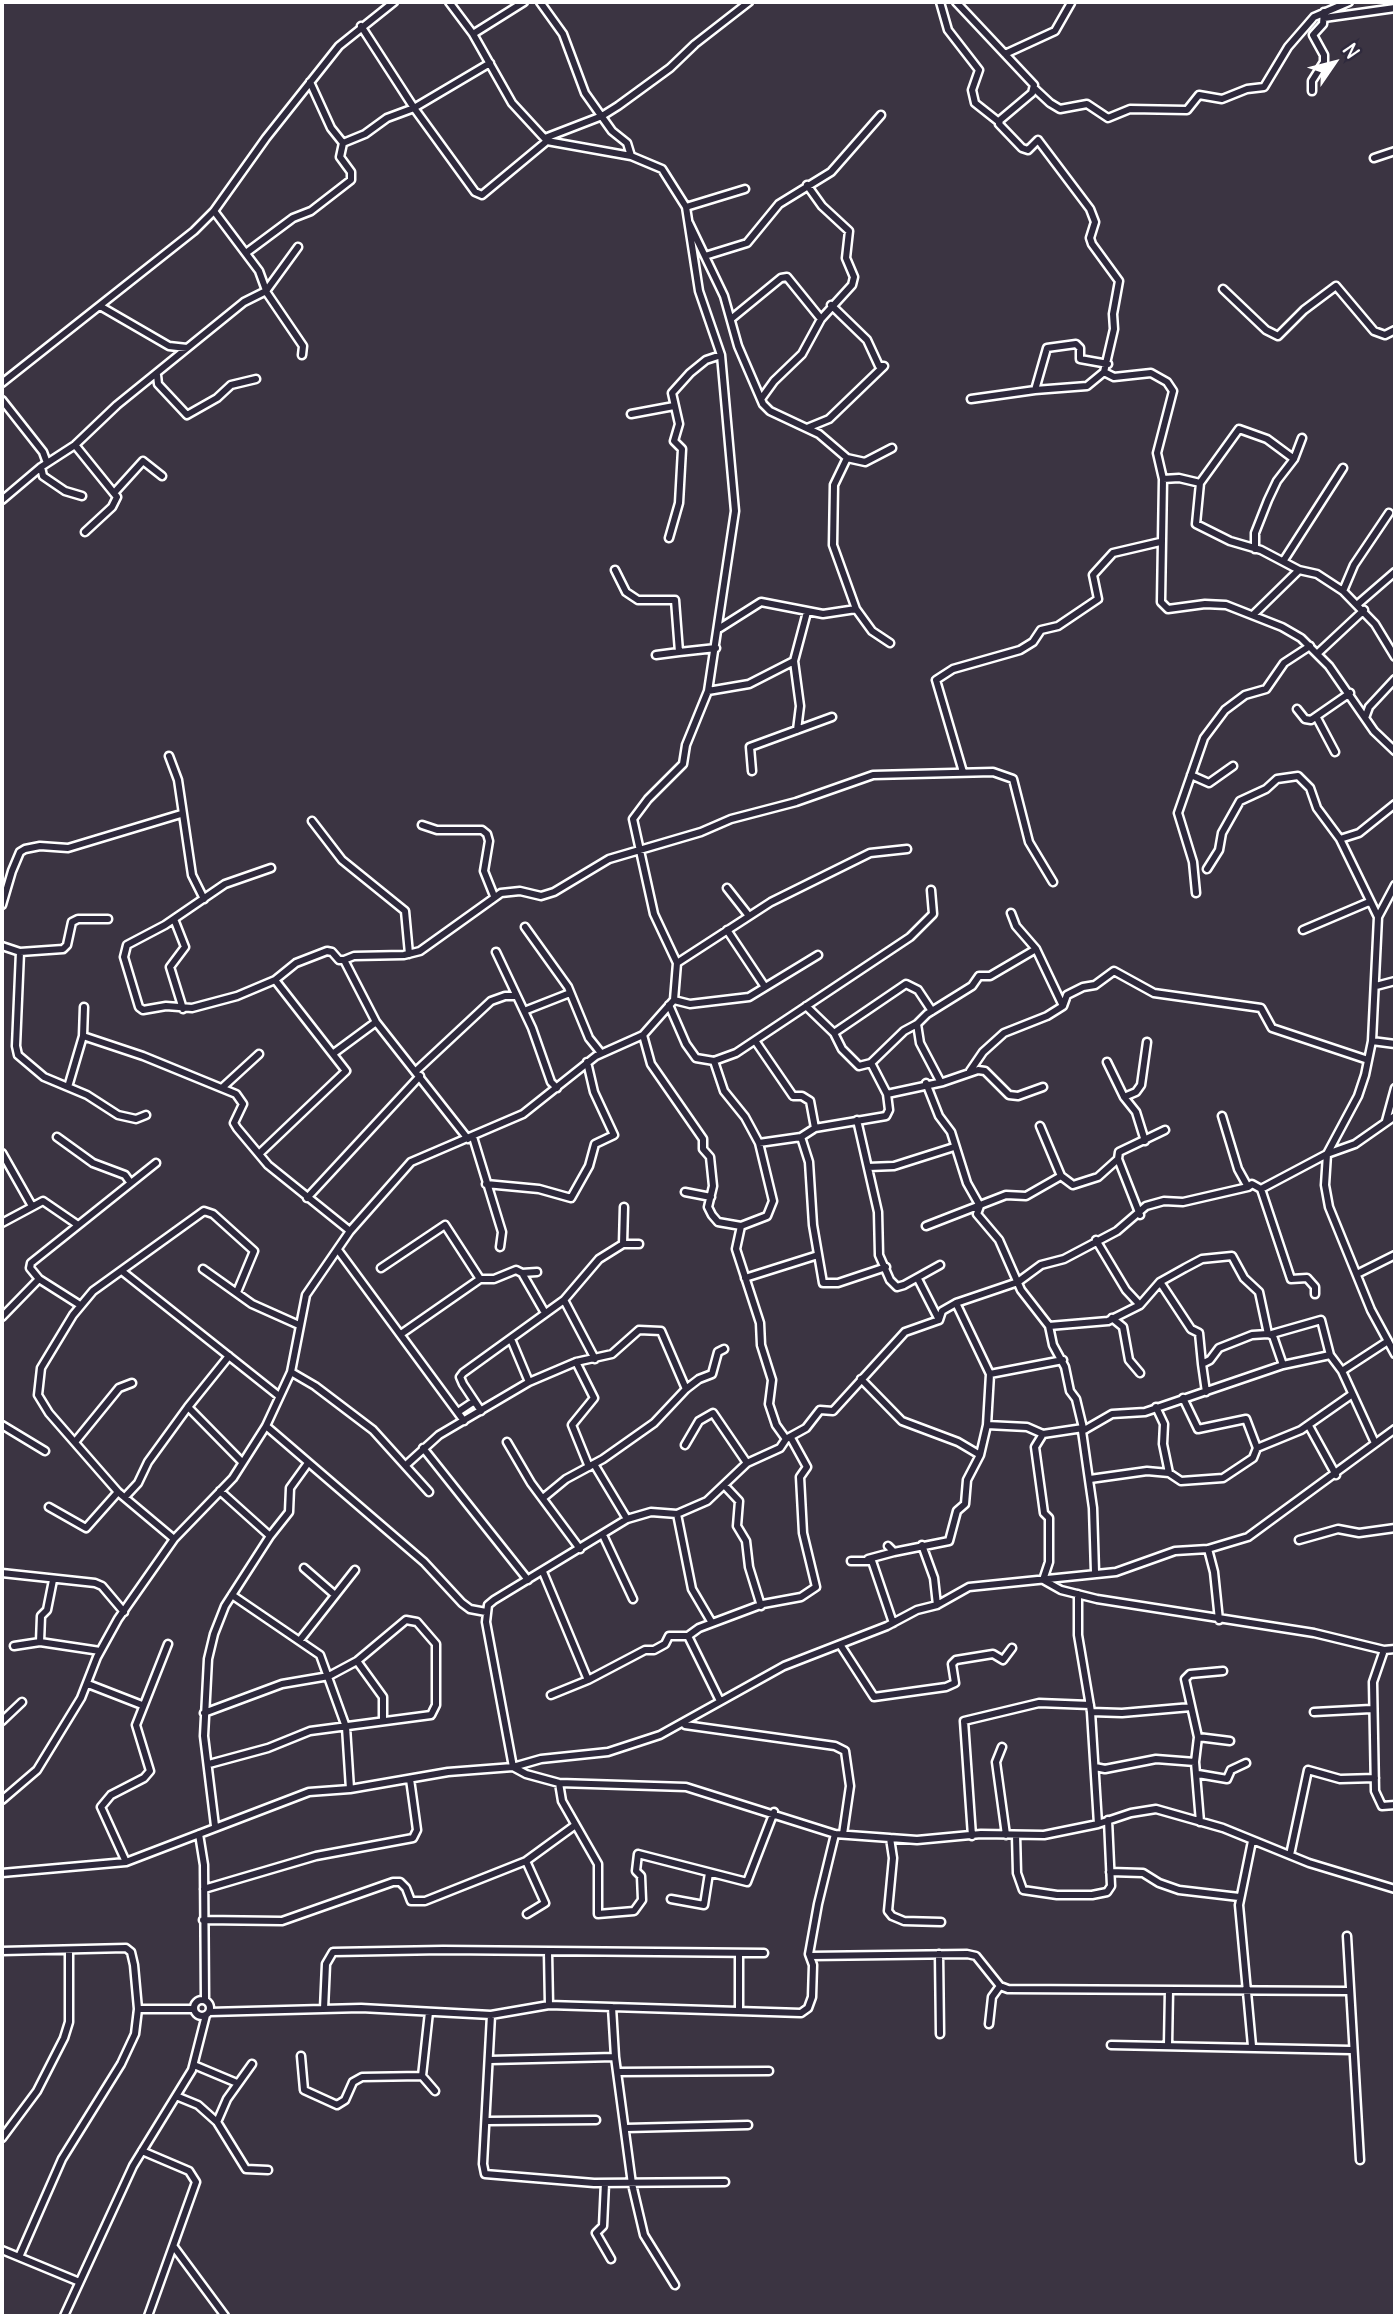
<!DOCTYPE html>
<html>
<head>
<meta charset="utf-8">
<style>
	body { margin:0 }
	#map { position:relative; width:1397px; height:2318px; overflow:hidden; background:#3b3442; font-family:Delius,sans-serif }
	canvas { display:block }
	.frame { position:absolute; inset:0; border:4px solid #fff; pointer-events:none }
	.north { position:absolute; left:1299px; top:28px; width:70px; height:70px; -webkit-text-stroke:5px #2f2a3d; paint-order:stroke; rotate:55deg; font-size:19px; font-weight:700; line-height:28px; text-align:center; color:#fff }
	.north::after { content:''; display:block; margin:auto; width:24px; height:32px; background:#fff; clip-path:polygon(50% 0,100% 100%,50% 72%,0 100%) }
</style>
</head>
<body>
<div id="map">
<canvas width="1397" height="2318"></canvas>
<div class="frame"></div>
<div class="north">N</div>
</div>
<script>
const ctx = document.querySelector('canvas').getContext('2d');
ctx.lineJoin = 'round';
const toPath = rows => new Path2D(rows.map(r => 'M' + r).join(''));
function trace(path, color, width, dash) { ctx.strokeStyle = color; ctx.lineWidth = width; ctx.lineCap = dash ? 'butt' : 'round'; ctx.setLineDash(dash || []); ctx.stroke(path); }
const minor = toPath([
	[540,2,563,34,585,93,612,131,627,143,631,156],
	[940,2,948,30,979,70,972,90,975,103,999,122],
	[956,2,1034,85,1032,93,1000,120,999,124,1022,148,1028,150,1038,140,1090,209,1095,222,1090,238,1092,244,1119,281,1113,314,1114,329,1104,372,1114,377,1151,373,1167,382,1173,391,1157,453,1163,479,1161,602,1168,609,1205,604,1226,605,1282,627,1301,638,1329,666,1374,731,1395,751],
	[1324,18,1395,8],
	[361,26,414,108,475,192,482,195,547,141],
	[473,34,524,2],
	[1005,54,1055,31,1071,3],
	[310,82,331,128,343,143,365,134,387,118,414,108,490,63],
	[1035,89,1050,103,1060,109,1087,104,1108,118,1130,109,1187,110,1199,95,1222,99,1247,89,1264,87,1288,47,1314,17,1349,2],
	[1312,91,1312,81,1324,62,1324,55,1313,35,1323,24,1324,12],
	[545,138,602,116,618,106,670,68,695,44,749,2],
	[1374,158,1395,151],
	[686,207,745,189],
	[214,211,259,271,267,293,303,346,302,355],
	[689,223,724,296,738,346,763,404,770,411,819,434,847,458,834,485,833,545,856,609,872,631,890,643],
	[246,253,293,218,311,211,351,180,351,172,340,157,343,143],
	[705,256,747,243,779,204,831,172,881,115],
	[1223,289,1266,330,1278,336,1304,310,1336,286,1374,331,1385,335,1395,330],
	[100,306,169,346,187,348],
	[731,319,781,278,787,277,821,319],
	[157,375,158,384,187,415,217,398,231,385,256,379],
	[2,383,194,231,214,211,266,138,339,46,394,2],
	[1035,390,1087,386,1104,372],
	[761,399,774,381,802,354,821,319,852,285,854,277,846,258,849,231,822,206,807,185],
	[971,399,1035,390,1047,348,1076,344,1080,348,1080,359,1108,364],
	[2,400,43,452,47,463],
	[631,414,674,406],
	[807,428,829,419,884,366,879,366,867,340,831,305],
	[75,445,117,497,112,507,85,532],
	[847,458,865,462,892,448],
	[1294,459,1267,439,1239,429,1200,483,1196,524,1230,541,1261,550,1299,570,1317,574,1343,591,1354,565,1389,513],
	[41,467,43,476,65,491,82,496],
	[1163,479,1179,478,1200,483],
	[114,493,143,461,162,476],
	[2,500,41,467,75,445,117,405,244,302,266,291,298,247],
	[669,538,679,503,682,449,674,441,679,424,672,393,690,373,706,360,721,355],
	[1255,549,1255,533,1268,500,1277,481,1294,459,1302,438],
	[1284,560,1343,468],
	[615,570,626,592,638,600,675,600,679,652,716,648],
	[1343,591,1375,624,1395,657],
	[1358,604,1395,572],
	[1253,615,1299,570],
	[720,628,761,602,823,614,856,609],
	[1318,653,1364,610],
	[656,655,679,652],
	[794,661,807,612],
	[708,691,749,684,794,661,800,706,797,730],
	[1297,709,1305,719,1311,720,1350,693],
	[1317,718,1335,752],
	[1365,718,1369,707,1395,679],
	[169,756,178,780,192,875,204,899],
	[752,771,750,747,832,717],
	[963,772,936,680,953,669,1020,650,1033,642,1041,630,1058,626,1098,599,1093,575,1113,553,1160,542],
	[1191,775,1209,783,1233,766],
	[312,821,342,860,405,911,409,954],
	[422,825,437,830,482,830,487,834,489,841,484,871,494,896],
	[1340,839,1359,833,1395,804],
	[271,868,225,884,165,925,127,945,124,957,139,1007,143,1010,166,1006,192,1008,237,996,275,980,296,963,327,951,332,952,339,960,344,960,376,1022,468,1139],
	[1207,869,1219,850,1222,833,1240,801,1266,789,1277,779,1298,776,1310,788,1317,808,1340,839,1378,917],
	[727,888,749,916],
	[1196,893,1193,862,1178,813,1204,738,1225,710,1245,695,1266,689,1284,663,1310,646],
	[2,905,12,871,20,852,25,849,40,846,68,848,181,814],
	[1011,913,1016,926,1036,949,1063,1006],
	[174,919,185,947,170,967,183,1009],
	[525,927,568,987,589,1038,601,1053],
	[727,930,765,987],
	[1303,930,1369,902],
	[2,946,20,952,63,949,67,945,72,922,78,919,108,919],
	[20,952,16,1046,18,1055,44,1077,87,1095,118,1115,136,1119,146,1115],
	[496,952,532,1028,551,1082,557,1088],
	[344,960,354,956,404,955,420,951,501,893,520,891,541,896,554,892,609,859,701,832,731,819,796,802,873,775,993,772,1013,779,1029,842,1053,882],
	[677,963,771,902,870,853,907,849],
	[1376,986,1395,981],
	[674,1000,690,1004,749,997,818,955],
	[669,1005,686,1044,696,1058,714,1061,736,1053,910,937,933,914,931,890],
	[806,1006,834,1033,842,1049,859,1066,871,1063,904,1031,917,1024],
	[524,1011,570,993],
	[834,1033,906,984,918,990,932,1011],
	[643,1035,651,1064,703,1139,703,1149,710,1157,713,1186,708,1207,712,1215,718,1222,741,1226,767,1216,773,1201,759,1143,745,1117,724,1091,714,1061],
	[83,1036,143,1056,236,1094,243,1104,234,1123,237,1128,268,1165,350,1231],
	[1372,1041,1395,1044],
	[756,1042,793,1096,802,1096,810,1101,815,1128],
	[334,1053,376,1022],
	[1107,1062,1124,1097,1136,1112,1145,1141],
	[416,1071,491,1001,505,996,514,996],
	[970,1071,983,1052,1004,1033,1047,1016,1063,1006,1067,995,1083,987,1095,985,1114,971,1154,993,1261,1008,1272,1028,1368,1060],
	[940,1081,920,1043,917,1024,927,1014,972,986,979,976,990,976,1036,949],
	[926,1083,939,1116,951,1132,967,1183,980,1206,977,1214,999,1240,1021,1290,1049,1326,1053,1345,1065,1367,1070,1391,1076,1399,1083,1428,1086,1429,1082,1431,1093,1508,1095,1572],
	[68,1087,83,1036,84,1007],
	[223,1087,259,1054],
	[887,1094,943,1082,978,1070,985,1071,1009,1095,1018,1096,1043,1087],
	[1124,1097,1136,1092,1141,1085,1147,1042],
	[1222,1116,1238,1169,1248,1187],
	[1395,1116,1355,1144,1327,1154,1325,1185,1329,1207,1371,1310,1395,1354],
	[857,1120,878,1212,879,1255,890,1280,897,1287,904,1285,940,1265],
	[1386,1121,1395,1088],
	[57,1137,93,1163,125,1175,130,1182],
	[473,1137,502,1232,500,1247],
	[801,1137,809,1162,813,1225,823,1283,838,1283,886,1267],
	[759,1143,801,1137,815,1128,886,1116,889,1110,887,1094,871,1063],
	[2,1153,32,1206],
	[259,1154,346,1071,275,980],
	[1118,1159,1140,1215],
	[868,1167,894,1166,954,1147],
	[1061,1176,1073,1185,1098,1177,1118,1159,1119,1152,1165,1130],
	[486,1184,539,1189,571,1198,589,1166,595,1144,614,1135,594,1092,587,1062],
	[1261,1189,1291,1279,1307,1278,1315,1287,1315,1294],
	[685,1192,711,1197],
	[307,1198,420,1076],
	[2,1223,43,1201,78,1225],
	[741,1226,736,1249,760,1323,761,1345,772,1380,769,1404,776,1425,786,1439],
	[926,1226,1006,1195,1026,1196,1061,1176,1040,1126],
	[1096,1240,1126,1290,1140,1305],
	[623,1244,624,1207],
	[338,1250,464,1421],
	[381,1268,445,1225,480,1279],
	[203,1269,252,1304,299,1325],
	[123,1272,279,1396],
	[522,1273,537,1272],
	[1357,1274,1395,1255],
	[745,1278,818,1255],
	[918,1279,939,1320],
	[1160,1282,1191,1329,1199,1333,1202,1364],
	[564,1300,595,1359],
	[80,1305,39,1279,30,1268,31,1263,156,1163],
	[2,1317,39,1279],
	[1112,1318,1123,1327,1129,1360,1140,1373],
	[1049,1326,1108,1321,1140,1305,1160,1282,1185,1268,1202,1259,1232,1256,1244,1278,1259,1292,1268,1334,1273,1336,1283,1365],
	[401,1334,480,1279,494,1279,516,1270,522,1273,545,1313],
	[1272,1334,1321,1320,1330,1355],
	[511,1339,529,1382],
	[576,1362,594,1398,572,1425,589,1467],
	[1342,1371,1388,1341],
	[291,1372,315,1386,373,1430,429,1492],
	[990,1374,1063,1360],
	[861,1379,902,1421,958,1442,980,1455],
	[1206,1392,1202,1364,1210,1360,1219,1348,1252,1335,1268,1334],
	[188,1407,242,1462],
	[1156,1407,1164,1424,1163,1444,1169,1473],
	[481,1411,463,1384,460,1377,463,1373,564,1300,599,1259,623,1244,639,1244],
	[458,1412,473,1402],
	[2,1425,45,1451],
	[987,1425,1027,1427,1043,1434,1035,1447,1044,1513,1049,1518,1049,1562,1043,1580],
	[266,1426,424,1562,462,1603,470,1609,486,1612],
	[1309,1426,1336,1475],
	[1086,1429,1112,1414,1145,1412,1283,1365,1330,1355,1342,1371,1375,1443],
	[1043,1434,1083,1428],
	[75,1442,119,1388,132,1383],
	[507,1442,531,1483,580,1549],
	[685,1445,699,1421,713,1413,747,1463],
	[423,1448,528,1580],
	[1257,1448,1301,1430,1351,1395],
	[594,1464,627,1519],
	[406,1465,439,1435,529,1382,576,1362,612,1354,639,1330,661,1331,686,1389],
	[1090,1479,1147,1471,1169,1473,1181,1481,1223,1478,1253,1458,1257,1448,1246,1419,1198,1429,1183,1398],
	[724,1485,739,1501,737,1526,746,1541,749,1567,761,1606],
	[220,1491,270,1536],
	[125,1497,138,1483,148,1462,188,1407,229,1356],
	[543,1498,566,1479,603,1459,654,1423,686,1389,699,1379,712,1374,718,1352,724,1349],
	[49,1507,86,1528,118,1492],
	[677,1514,692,1589,712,1623],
	[603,1535,633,1599],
	[174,1539,118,1492,49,1413,38,1395,41,1368,73,1315,93,1291,204,1211,213,1214,254,1251,237,1292],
	[1299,1540,1338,1529,1359,1533,1395,1528],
	[922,1545,934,1578,937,1605],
	[888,1546,894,1552,949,1541,957,1511,965,1504,967,1480,980,1455,987,1425,990,1374,956,1303],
	[1208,1549,1214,1572,1219,1620],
	[868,1559,894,1552],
	[851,1561,872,1561,893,1623],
	[304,1568,335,1595],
	[543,1572,588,1680],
	[2,1573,95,1583,102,1586,124,1612],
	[1045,1581,1061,1590,1097,1599,1314,1633,1384,1650,1395,1649],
	[1078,1594,1078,1635,1091,1712,1098,1824],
	[232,1595,320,1655,346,1727,350,1789],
	[688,1636,720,1701],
	[300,1640,355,1570],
	[40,1642,41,1616,47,1610,53,1580],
	[14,1646,40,1642,100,1651],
	[841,1646,874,1697,946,1687,955,1683,952,1664,956,1660,993,1654,1003,1660,1012,1648],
	[1384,1650,1373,1682,1375,1791,1382,1806,1395,1805],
	[357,1661,383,1697,383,1721],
	[88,1684,142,1705],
	[551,1695,588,1680,645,1650,654,1650,665,1644,669,1636,688,1636,699,1628,763,1604,801,1597,816,1587,803,1533,800,1477,807,1467,791,1438],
	[1091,1712,1122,1713,1191,1707],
	[1314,1712,1371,1709],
	[204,1713,282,1684,329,1676,357,1661,406,1620,417,1622,436,1644,436,1705,431,1715,310,1731,268,1748,209,1764],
	[2,1721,22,1702],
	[685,1725,835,1746,845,1751,850,1786,843,1834],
	[1198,1737,1230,1741],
	[1002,1747,996,1762,1006,1835],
	[513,1767,486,1622,488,1605,494,1600,627,1519,651,1512,677,1514,707,1501,747,1463,780,1448,786,1439,806,1428,820,1410,833,1411,905,1332,939,1320,942,1311,956,1303,1018,1282,1041,1265,1064,1259,1117,1231,1146,1206,1164,1201,1183,1202,1248,1187,1252,1184,1261,1189,1327,1154,1358,1096,1365,1075,1372,1041,1378,917,1395,885],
	[513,1767,526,1774,559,1783,686,1787,835,1834,917,1840,981,1834,1044,1835,1098,1824,1131,1813,1156,1809,1223,1828,1309,1863,1395,1889],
	[1095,1767,1105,1769,1156,1759,1195,1762],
	[1198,1774,1227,1779,1231,1770,1246,1763],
	[559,1783,562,1801,598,1864,598,1914,634,1911,642,1900,641,1876,636,1871,638,1854,747,1882,774,1812],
	[2,1800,37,1770,81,1698,97,1657,118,1619,174,1539,233,1478,266,1426,291,1372,306,1295,350,1231,411,1162,523,1114,596,1056,643,1035,674,1000,677,963,654,914,633,819,648,799,683,764,686,745,708,691,735,511,721,355,699,291,686,207,662,169,631,156,547,141,512,103,473,34,449,2],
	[1200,1822,1195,1762,1198,1737,1185,1679,1190,1674,1223,1671],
	[215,1826,204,1736,208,1659,214,1634,225,1606,270,1536,289,1512,290,1488,308,1463],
	[199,1834,204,1865,205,2000],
	[1016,1835,1017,1873,1023,1890,1057,1895,1092,1895,1107,1892,1111,1886,1108,1820],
	[972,1836,964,1721,1039,1703,1090,1705],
	[890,1838,893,1858,888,1911,892,1916,904,1921,941,1922],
	[1290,1855,1308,1770,1340,1779,1375,1778],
	[526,1861,545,1903,527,1914],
	[126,1862,101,1807,111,1795,144,1778,150,1771,136,1725,168,1644],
	[1110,1872,1143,1873,1159,1883,1179,1890,1239,1897],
	[2,1873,126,1862,309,1792,350,1789,448,1772,513,1767,541,1759,608,1752,660,1735,784,1666,887,1626,917,1610,937,1605,969,1587,1116,1572,1175,1551,1208,1549,1248,1537,1395,1429],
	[204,1889,316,1856,413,1838,417,1830,410,1779],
	[671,1899,704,1905,709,1873],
	[203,1920,282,1921,393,1882,400,1882,406,1888,411,1901,425,1901,526,1861,574,1826],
	[1347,1936,1360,2160],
	[2,1951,126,1948,131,1952,134,1965,138,2009,135,2034,121,2064,62,2159,19,2257],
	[548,1952,549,2005],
	[939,1954,940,2034],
	[810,1956,967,1954,976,1956,1000,1986,1008,1989,1347,1991],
	'194 2008a8 8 0 1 1 16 0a8 8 0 1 1-16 0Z',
	[612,2007,615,2057,632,2184,644,2235,675,2285],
	[138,2009,194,2009],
	[324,2009,326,1964,333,1952,443,1950,764,1953],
	[739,2010,739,1954],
	[209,2012,361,2008,491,2015,549,2005,801,2013,808,2008,812,1997,813,1965,809,1954,818,1904,835,1834],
	[429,2012,422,2076,435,2091],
	[491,2015,483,2164,485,2174,594,2183,725,2182],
	[989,2024,992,1997,1000,1986],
	[1111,2045,1351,2050],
	[1168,2045,1169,1990],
	[1252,2046,1239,1905,1252,1841],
	[301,2056,304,2090,337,2105,345,2100,353,2082,362,2077,422,2076],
	[490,2060,615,2057],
	[194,2065,237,2083],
	[617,2072,769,2071],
	[176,2096,198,2105,217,2122,246,2169,268,2170],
	[487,2121,596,2120],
	[217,2122,227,2099,252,2064],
	[626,2128,748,2125],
	[2,2138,37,2091,64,2038,69,2022,69,1950],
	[142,2151,189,2171,196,2182,148,2316],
	[605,2183,603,2226,596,2233,611,2259],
	[174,2247,225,2316],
	[2,2250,77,2281],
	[64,2316,133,2166,192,2070,206,2015]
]);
trace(minor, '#fff', 11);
trace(minor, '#2f2a3d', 6);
</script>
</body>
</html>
